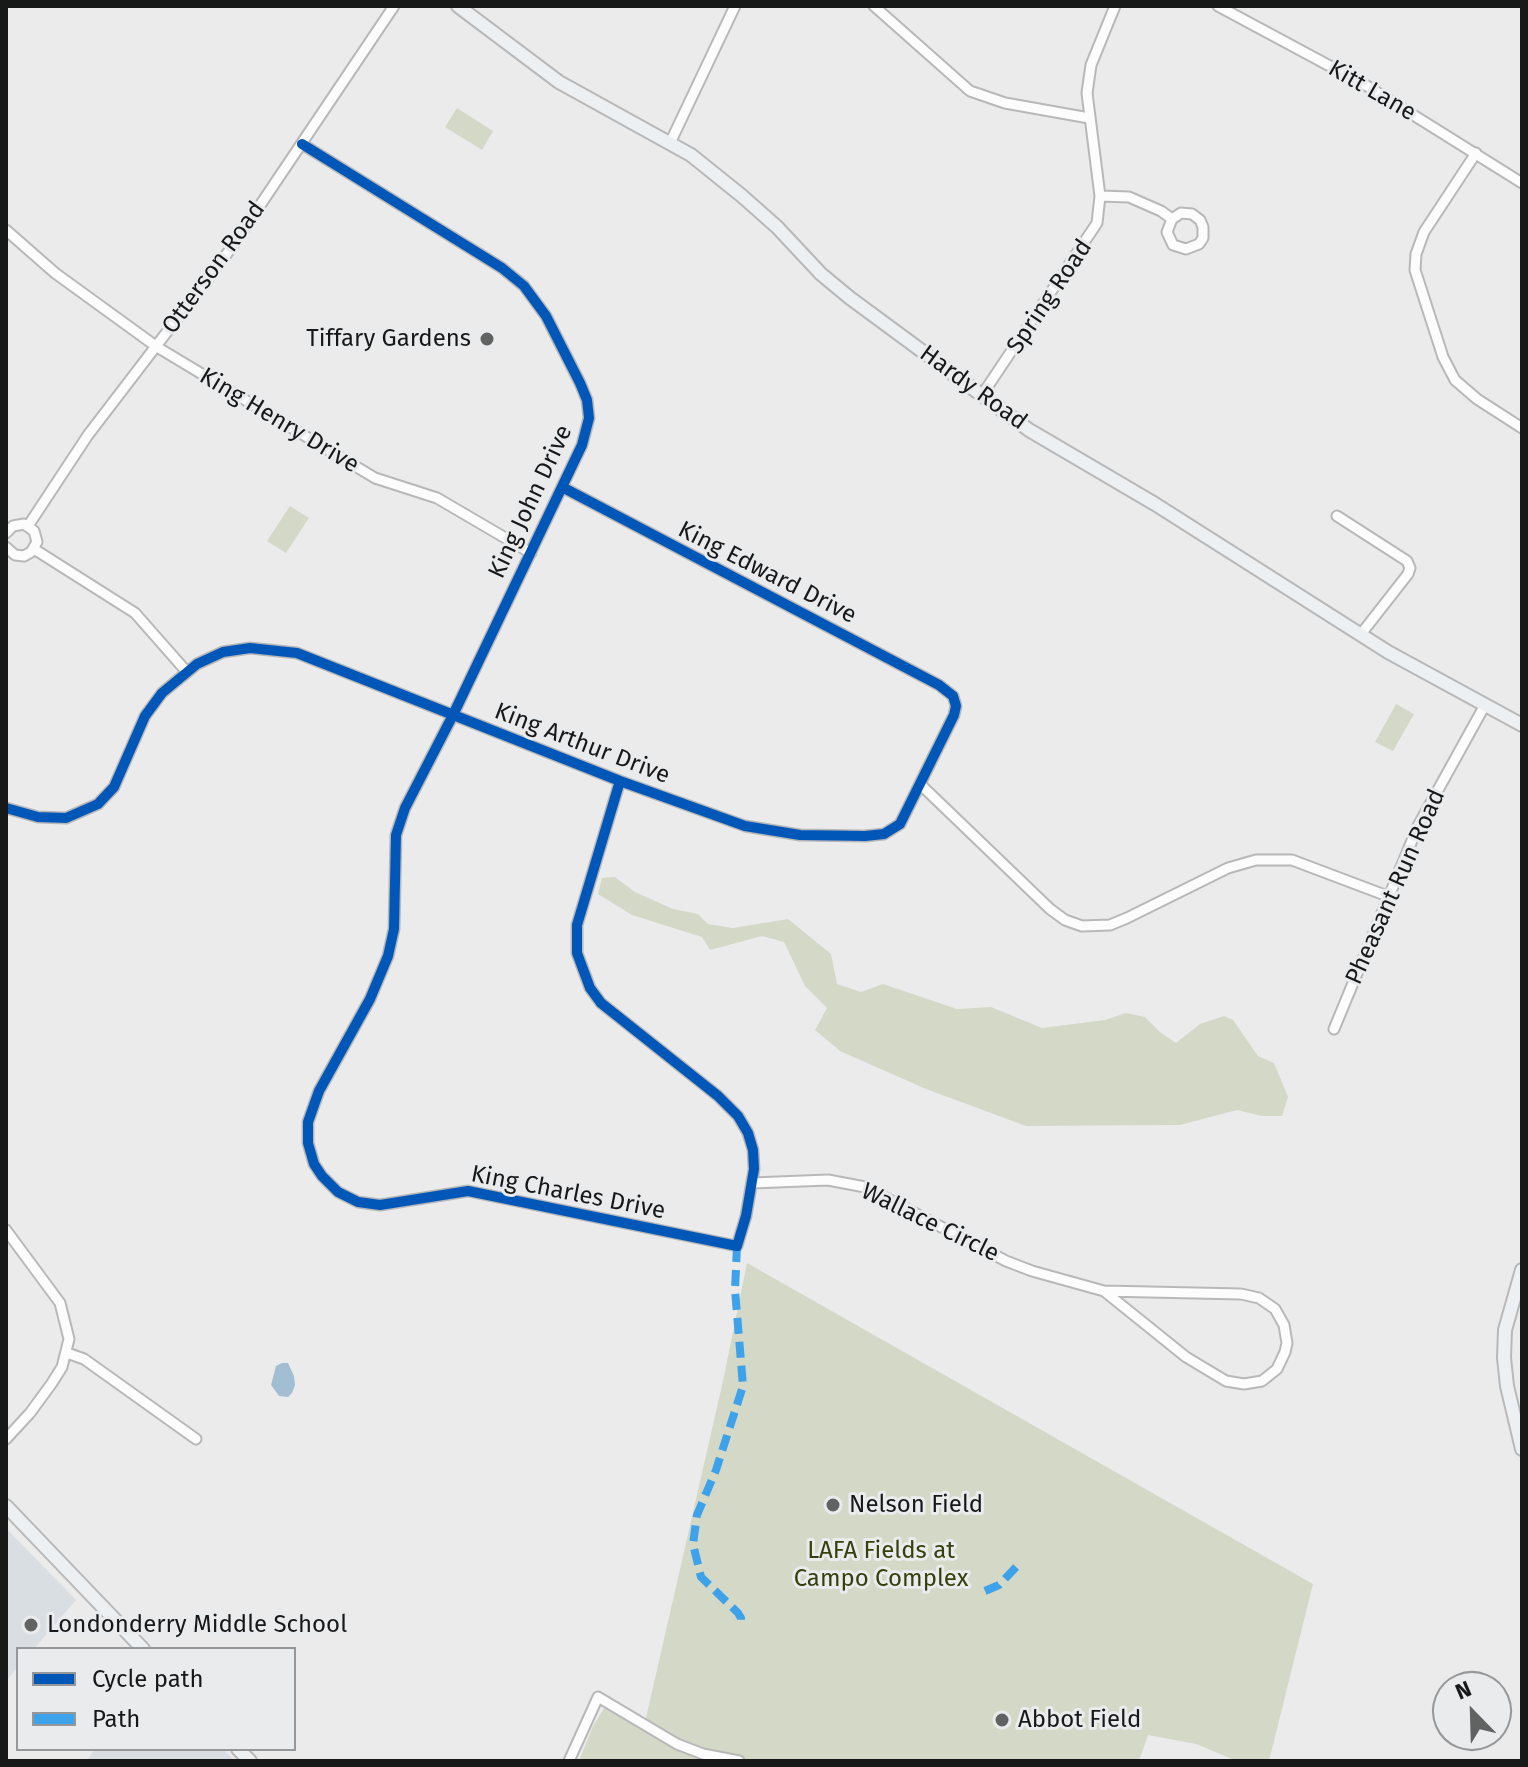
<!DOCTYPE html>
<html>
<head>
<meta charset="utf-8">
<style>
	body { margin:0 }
	#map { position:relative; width:1528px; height:1767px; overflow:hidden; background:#ebebec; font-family:"Fira Sans",sans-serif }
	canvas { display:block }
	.frame { position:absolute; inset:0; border:8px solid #171818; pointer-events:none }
	.legend { position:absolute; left:16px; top:1647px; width:280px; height:104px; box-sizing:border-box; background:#eaebed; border:2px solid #969798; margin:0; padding:10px 14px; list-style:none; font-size:24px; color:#171818 }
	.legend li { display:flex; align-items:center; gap:16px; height:40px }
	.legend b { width:40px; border:2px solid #969798 }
	.north { position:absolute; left:1432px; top:1671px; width:80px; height:80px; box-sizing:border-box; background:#eaebed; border:2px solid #969798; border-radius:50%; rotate:337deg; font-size:22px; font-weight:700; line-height:32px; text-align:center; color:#171818 }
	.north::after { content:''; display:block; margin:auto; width:28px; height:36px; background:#616262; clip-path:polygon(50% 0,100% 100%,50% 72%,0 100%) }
</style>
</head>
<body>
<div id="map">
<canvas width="1528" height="1767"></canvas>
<div class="frame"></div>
<ul class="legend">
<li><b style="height:10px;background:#0057b8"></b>Cycle path</li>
<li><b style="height:10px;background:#3da2ea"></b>Path</li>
</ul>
<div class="north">N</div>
</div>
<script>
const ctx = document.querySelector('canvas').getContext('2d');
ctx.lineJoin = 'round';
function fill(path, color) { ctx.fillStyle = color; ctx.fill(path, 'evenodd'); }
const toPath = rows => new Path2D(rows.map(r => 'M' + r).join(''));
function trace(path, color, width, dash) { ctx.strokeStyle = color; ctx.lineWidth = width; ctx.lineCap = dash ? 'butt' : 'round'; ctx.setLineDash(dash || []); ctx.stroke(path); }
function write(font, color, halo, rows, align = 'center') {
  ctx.font = font + ' "Fira Sans",sans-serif'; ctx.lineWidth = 6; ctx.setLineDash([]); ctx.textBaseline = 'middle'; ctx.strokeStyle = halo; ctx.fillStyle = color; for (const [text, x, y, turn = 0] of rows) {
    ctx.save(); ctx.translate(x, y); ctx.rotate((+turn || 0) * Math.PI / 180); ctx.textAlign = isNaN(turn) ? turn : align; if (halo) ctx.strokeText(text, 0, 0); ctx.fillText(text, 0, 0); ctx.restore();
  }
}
fill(toPath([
	[6,1528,76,1600,34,1649,18,1649,18,1667,6,1681],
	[95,1749,223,1749,235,1761,86,1761]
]), '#d9dee2');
fill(toPath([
	[457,108,493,131,482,150,445,127],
	[290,506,309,518,286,553,267,541],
	[1396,704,1414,714,1393,751,1375,742],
	[615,877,635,892,673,909,698,914,708,924,733,928,788,919,831,954,837,984,861,992,883,984,957,1009,991,1007,1042,1028,1105,1020,1126,1013,1145,1017,1160,1032,1176,1043,1200,1024,1224,1016,1233,1020,1258,1056,1274,1063,1288,1097,1282,1116,1262,1116,1237,1110,1180,1125,1026,1126,926,1089,840,1051,815,1030,827,1008,805,986,784,942,762,936,710,950,702,937,632,915,598,894,602,878],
	[747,1263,1313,1584,1269,1761,1237,1761,1196,1744,1148,1735,1139,1761,579,1761,593,1726,605,1707,643,1731,723,1381]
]), '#d4d8c7');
fill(toPath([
	[282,1363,288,1363,294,1376,295,1385,292,1393,288,1397,279,1396,271,1385,276,1366]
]), '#a2bed3');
const street = toPath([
	[874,6,970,91,1005,103,1089,118],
	[1218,6,1367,86,1522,183],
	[670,143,735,6],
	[302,144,502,268,524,286,546,316,580,383,587,400,589,418,582,445,453,715,405,808,396,835,394,929,388,956,370,999,319,1091,308,1122,308,1143,314,1164,322,1176,338,1192,358,1202,380,1205,468,1191,737,1246,746,1216,754,1169,753,1150,748,1133,738,1116,718,1096,601,1003,590,988,577,953,577,925,620,781],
	[1476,153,1424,232,1416,254,1415,270,1443,357,1455,380,1477,399,1522,428],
	[1100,196,1129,197,1161,211,1172,219,1181,213,1192,214,1200,220,1203,227,1203,238,1199,244,1186,249,1173,245,1167,232,1172,219],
	[6,230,55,273,157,347,375,478,437,498,531,553],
	[982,395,1097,223,1100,196,1087,93,1091,65,1115,6],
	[1337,516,1407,561,1410,568,1408,574,1361,634],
	[28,526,88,435,232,247,394,6],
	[6,533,13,526,24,524,34,531,37,542,31,552,24,556,15,555,6,547],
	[34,549,135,613,186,671],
	[920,784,1050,909,1065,920,1082,926,1110,925,1127,918,1228,868,1256,860,1292,860,1390,897],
	[6,808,38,817,66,818,98,804,114,787,145,716,162,693,197,664,223,652,250,648,297,653,620,781,745,826,800,835,865,836,884,834,900,824,954,715,956,706,953,696,939,685,562,487],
	[1334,1029,1418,826,1485,705],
	[752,1183,828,1180,865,1187,1006,1261,1032,1271,1104,1291,1186,1357,1226,1381,1244,1384,1262,1381,1277,1369,1285,1352,1287,1343,1284,1325,1275,1309,1259,1298,1241,1294,1104,1291],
	[6,1230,60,1303,69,1339,62,1367,52,1383,30,1413,6,1439],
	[67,1353,84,1359,196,1439],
	[569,1761,598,1697,677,1744,703,1754,739,1761]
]);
const secondary = toPath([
	[458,6,559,82,691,155,742,196,777,227,821,274,850,298,1029,430,1155,504,1388,652,1522,725],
	[1522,1270,1505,1330,1504,1358,1507,1386,1522,1449],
	[6,1506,143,1649],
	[238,1749,250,1761]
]);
trace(street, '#b8b8b9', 13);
trace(secondary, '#b8b8b9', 16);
trace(street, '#fcfcfc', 9);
trace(secondary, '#edf0f2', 12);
trace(toPath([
	[737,1246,735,1290,743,1386,716,1470,697,1515,693,1544,701,1577,738,1613,741,1618,741,1625],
	[985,1591,999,1585,1019,1564]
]), '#3da2ea', 8, [16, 8]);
trace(toPath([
	[302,144,502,268,524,286,546,316,580,383,587,400,589,418,582,445,453,715,405,808,396,835,394,929,388,956,370,999,319,1091,308,1122,308,1143,314,1164,322,1176,338,1192,358,1202,380,1205,468,1191,737,1246,746,1216,754,1169,753,1150,748,1133,738,1116,718,1096,601,1003,590,988,577,953,577,925,620,781],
	[6,808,38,817,66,818,98,804,114,787,145,716,162,693,197,664,223,652,250,648,297,653,620,781,745,826,800,835,865,836,884,834,900,824,954,715,956,706,953,696,939,685,562,487]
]), '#0057b8', 10);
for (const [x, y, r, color] of [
	[487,339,8,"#616262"],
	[833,1505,8,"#616262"],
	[31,1625,8,"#616262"],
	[1002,1720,8,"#616262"]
]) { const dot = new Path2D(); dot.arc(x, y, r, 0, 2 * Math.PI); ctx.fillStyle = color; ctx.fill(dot); trace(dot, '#eaebed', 3); }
write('24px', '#171818', '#eaebed', [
	["Kitt Lane",1372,91,30],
	["Otterson Road",214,268,-54],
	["Spring Road",1050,297,-56],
	["Hardy Road",973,388,36],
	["King Henry Drive",279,421,31],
	["King John Drive",531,502,-65],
	["King Edward Drive",767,573,27],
	["King Arthur Drive",582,744,21],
	["Pheasant Run Road",1396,887,-66],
	["King Charles Drive",568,1193,11],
	["Wallace Circle",930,1223,26]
]);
write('24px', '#171818', '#eaebed', [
	["Tiffary Gardens",471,339,"right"],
	["Nelson Field",849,1505],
	["Londonderry Middle School",47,1625],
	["Abbot Field",1018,1720]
], 'left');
write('24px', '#373f0a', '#eaebed', [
	["LAFA Fields at",881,1551],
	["Campo Complex",881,1579]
]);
</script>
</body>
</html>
